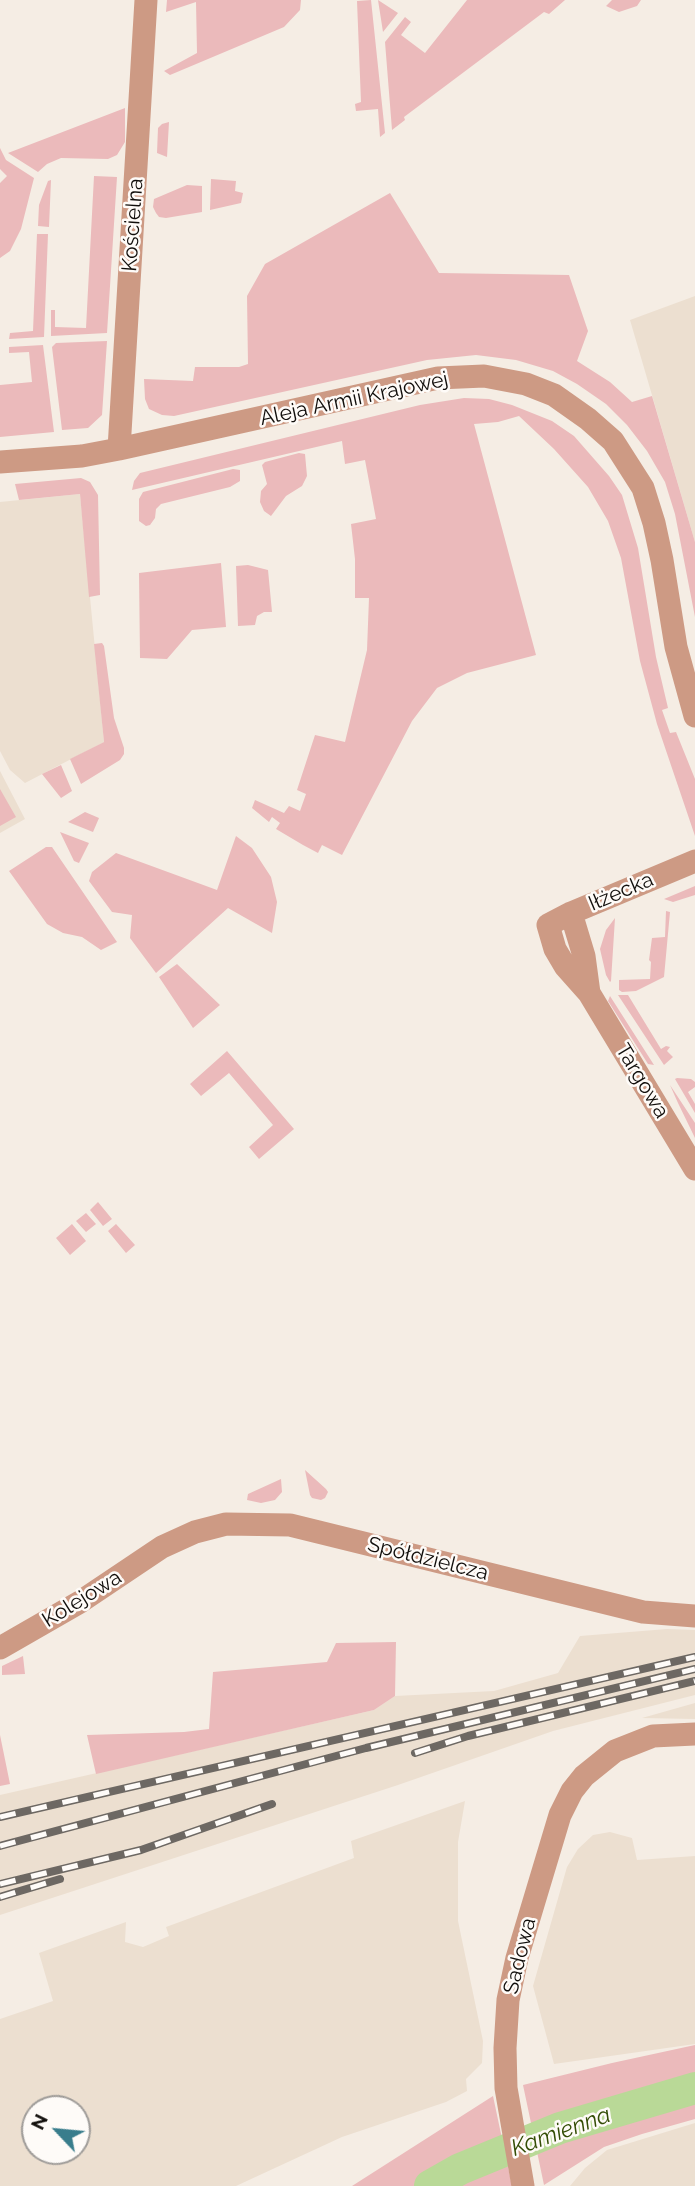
<!DOCTYPE html>
<html>
<head>
<meta charset="utf-8">
<style>
	body { margin:0 }
	#map { position:relative; width:695px; height:2186px; overflow:hidden; background:#f5ede4; font-family:Raleway,sans-serif }
	canvas { display:block }
	.north { position:absolute; left:21px; top:2095px; width:70px; height:70px; box-sizing:border-box; background:#fefbf8; border:2px solid #9f9c99; border-radius:50%; rotate:296deg; font-size:19px; font-weight:700; line-height:28px; text-align:center; color:#110e0b }
	.north::after { content:''; display:block; margin:auto; width:24px; height:32px; background:#397d8c; clip-path:polygon(50% 0,100% 100%,50% 72%,0 100%) }
</style>
</head>
<body>
<div id="map">
<canvas width="695" height="2186"></canvas>
<div class="north">N</div>
</div>
<script>
const ctx = document.querySelector('canvas').getContext('2d');
ctx.lineJoin = 'round';
function fill(path, color) { ctx.fillStyle = color; ctx.fill(path, 'evenodd'); }
const toPath = rows => new Path2D(rows.map(r => 'M' + r).join(''));
function trace(path, color, width, dash) { ctx.strokeStyle = color; ctx.lineWidth = width; ctx.lineCap = dash ? 'butt' : 'round'; ctx.setLineDash(dash || []); ctx.stroke(path); }
function write(font, color, halo, rows, align = 'center') {
  ctx.font = font + ' Raleway,sans-serif'; ctx.lineWidth = 5; ctx.setLineDash([]); ctx.textBaseline = 'middle'; ctx.strokeStyle = halo; ctx.fillStyle = color; for (const [text, x, y, turn = 0] of rows) {
    ctx.save(); ctx.translate(x, y); ctx.rotate((+turn || 0) * Math.PI / 180); ctx.textAlign = isNaN(turn) ? turn : align; if (halo) ctx.strokeText(text, 0, 0); ctx.fillText(text, 0, 0); ctx.restore();
  }
}
fill(toPath([
	[695,296,695,542,630,320],
	[80,494,104,742,25,783,10,770,0,751,0,502],
	[0,771,25,819,0,833],
	[667,1629,695,1630,695,1695,553,1731,398,1785,0,1915,0,1795,374,1710,395,1696,494,1691,558,1673,580,1636],
	[695,1703,695,1719,642,1718],
	[465,1801,458,1842,458,1921,483,2041,482,2063,466,2079,467,2091,446,2102,342,2137,236,2186,0,2186,0,2019,53,2001,39,1953,126,1922,125,1942,143,1947,169,1936,166,1927,354,1858,351,1841],
	[35,2109,77,2109,77,2151,35,2151],
	[610,1832,632,1838,637,1860,695,1856,695,2044,554,2064,533,1986,567,1867,578,1849,593,1835],
	[695,2123,695,2186,570,2186,585,2168,607,2150]
]), '#ecdfd0');
fill(toPath([
	[167,0,301,0,300,10,284,27,170,75,164,71,197,53,196,2,166,12],
	[371,0,385,133,380,137,378,109,356,111,355,104,361,102,357,1],
	[378,0,398,13,383,32],
	[467,0,565,0,549,14,544,12,404,117,405,120,392,130,385,42,405,17,411,22,401,35,425,53],
	[612,0,641,0,637,6,619,12,606,6],
	[125,108,125,142,117,155,108,159,61,158,47,164,38,172,8,153],
	[169,122,167,157,157,153,158,128,162,124],
	[0,148,6,160,34,178,21,229,10,251,0,258,0,183,7,176,0,169],
	[94,176,117,177,107,333,51,336,51,310,55,310,55,327,86,328],
	[211,179,236,181,235,191,243,193,241,203,210,210],
	[51,180,49,227,38,226,39,205,48,181],
	[187,185,202,186,202,212,166,218,159,217,156,213,153,207,154,199],
	[390,193,439,273,569,275,588,331,577,361,610,382,632,402,652,396,695,542,695,617,675,514,665,482,647,451,627,425,606,404,577,384,553,371,516,360,476,355,427,360,174,416,162,415,149,409,145,399,144,379,193,381,195,367,239,367,248,364,247,296,265,264],
	[37,234,48,234,44,337,9,339,10,333,33,331],
	[107,341,102,415,88,428,62,430,52,347,56,343],
	[43,345,54,432,0,437,0,385,32,382,29,352,9,353,9,347],
	[464,398,489,399,512,405,552,421,574,436,609,476,622,495,638,548,656,657,668,708,662,710,670,733,676,732,695,779,695,836,657,724,640,661,621,558,608,521,588,487,554,449,519,416,498,422,474,424,536,655,467,673,437,688,412,721,342,855,322,845,318,853,303,845,276,829,280,823,272,817,269,822,252,808,255,800,284,813,289,806,300,811,306,794,297,790,315,735,345,742,367,650,369,598,355,598,355,559,351,524,376,519,365,460,345,464,342,441,132,490,134,481,140,473,420,405],
	[299,453,305,454,307,476,302,486,286,496,271,516,264,511,260,502,261,491,267,484,262,465,265,462],
	[233,469,240,470,240,481,230,487,161,504,156,509,155,518,150,525,146,526,139,521,139,499,143,492],
	[81,478,90,482,98,495,100,595,89,597,80,494,19,500,15,484],
	[221,563,226,627,192,630,167,659,140,658,139,573],
	[248,565,268,570,272,612,264,612,257,616,255,625,238,626,236,566],
	[102,643,104,646,114,718,124,748,124,754,120,760,81,784,70,759,104,742,94,644],
	[61,765,72,791,61,798,42,774],
	[0,789,16,817,0,826],
	[85,812,99,818,93,832,68,822],
	[60,832,89,843,79,863,74,861],
	[236,836,252,848,271,877,277,902,272,933,228,908,156,973,130,938,132,915,112,912,89,881,92,872,116,853,217,890],
	[46,847,52,847,117,942,101,950,82,937,63,933,47,924,9,871],
	[695,886,695,895,673,902,664,899],
	[666,911,670,912,664,977,636,991,622,992,619,990,619,980,650,979,651,962,649,960,652,938,665,937],
	[615,918,611,981,610,982,606,975,600,949,606,930],
	[177,964,220,1005,193,1028,159,977],
	[618,995,628,995,661,1049,666,1046,670,1047,667,1051,673,1057,664,1065],
	[610,996,654,1065,648,1064,608,1001],
	[227,1051,294,1129,259,1159,249,1147,273,1125,229,1073,201,1096,190,1084],
	[677,1078,691,1079,695,1082,695,1087,688,1092,695,1104,695,1113,675,1079],
	[670,1085,695,1123,695,1138,678,1103],
	[98,1202,112,1219,103,1226,90,1210],
	[86,1213,96,1224,86,1232,76,1221],
	[72,1224,86,1241,70,1255,56,1238],
	[116,1224,135,1245,126,1253,108,1231],
	[305,1470,326,1489,328,1492,325,1498,321,1500,312,1498,310,1495],
	[281,1479,282,1492,275,1500,261,1503,247,1500,248,1494],
	[396,1642,395,1696,374,1710,96,1774,87,1735,184,1732,209,1729,213,1672,327,1662,336,1643],
	[23,1656,25,1674,2,1675,2,1666],
	[0,1735,10,1784,0,1786],
	[695,2045,695,2119,642,2134,604,2147,544,2185,523,2085,612,2063],
	[493,2096,512,2186,352,2186]
]), '#ebbabb');
trace(toPath([
	[430,2186,460,2169,560,2128,695,2088]
]), '#b9d997', 32);
trace(toPath([
	[119,449,146,0],
	[0,462,82,456,119,449,438,378,484,376,526,384,554,395,588,419,613,441,643,488,654,523,662,560,676,647,695,716],
	[695,861,571,913,548,925,555,949,565,966,589,993,695,1169],
	[571,913,584,956,589,993],
	[0,1648,80,1602,162,1547,195,1532,226,1524,290,1525,643,1612,695,1616],
	[523,2186,506,2088,505,2048,508,2000,517,1958,560,1815,572,1791,584,1776,615,1751,653,1736,695,1734]
]), '#cd9a84', 23);
const rail = toPath([
	[415,1753,468,1736,695,1681],
	[0,1817,695,1657],
	[0,1846,366,1748,695,1669],
	[0,1884,141,1850,272,1804],
	[0,1897,60,1879]
]);
trace(rail, '#6d6863', 8);
trace(rail, '#fefbf8', 5, [16]);
write('21px', '#110e0b', '#fefbf8', [
	["Kościelna",133,225,-86],
	["Aleja Armii Krajowej",354,399,-12],
	["Iłżecka",621,892,-23],
	["Targowa",642,1081,59],
	["Spółdzielcza",428,1559,14],
	["Kolejowa",82,1599,-32],
	["Sadowa",520,1956,-76]
]);
write('italic 23px', '#334d05', '#fefbf8', [
	["Kamienna",561,2132,-20]
]);
</script>
</body>
</html>
